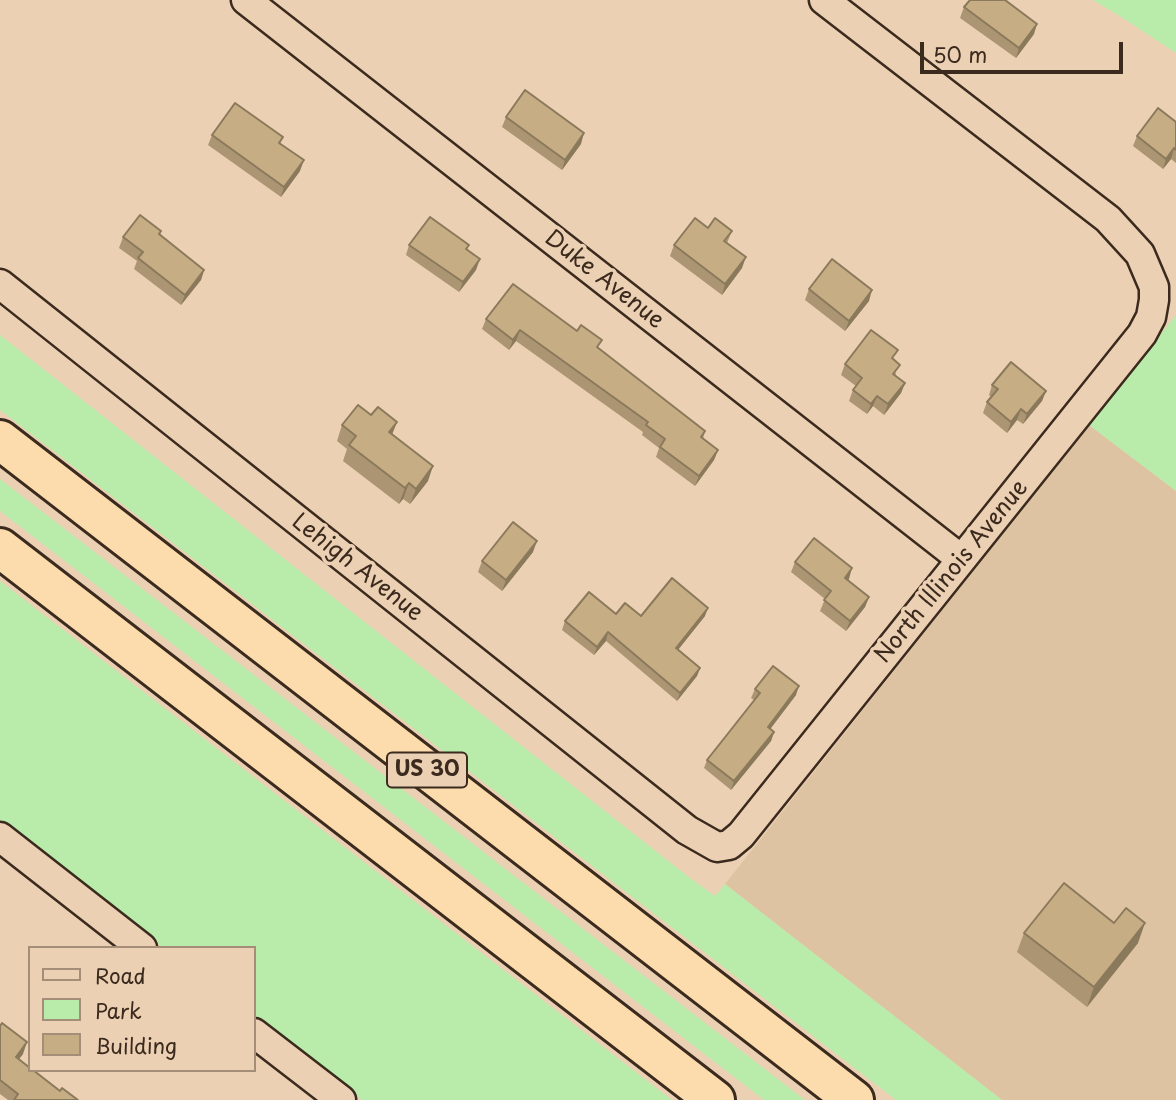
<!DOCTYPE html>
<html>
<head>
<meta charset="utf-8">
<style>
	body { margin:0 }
	#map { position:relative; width:1176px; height:1100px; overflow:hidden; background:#ecd0b3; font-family:"Playpen Sans",sans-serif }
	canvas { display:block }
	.legend { position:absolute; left:28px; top:946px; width:228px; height:126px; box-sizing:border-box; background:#ecd0b3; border:2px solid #a58e77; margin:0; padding:9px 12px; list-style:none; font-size:21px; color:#3b2a1e }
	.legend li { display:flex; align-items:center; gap:14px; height:35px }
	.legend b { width:35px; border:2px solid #a58e77 }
	.scale { position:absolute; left:920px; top:42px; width:203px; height:32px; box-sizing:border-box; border:4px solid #3b2a1e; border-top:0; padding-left:9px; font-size:21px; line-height:24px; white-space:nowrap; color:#3b2a1e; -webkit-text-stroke:5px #ecd0b3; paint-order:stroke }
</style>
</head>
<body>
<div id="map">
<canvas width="1176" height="1100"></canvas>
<ul class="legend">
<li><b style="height:9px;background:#ecd0b3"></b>Road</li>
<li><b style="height:19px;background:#b9ebab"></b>Park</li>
<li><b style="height:19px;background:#c7ad84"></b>Building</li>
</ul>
<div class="scale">50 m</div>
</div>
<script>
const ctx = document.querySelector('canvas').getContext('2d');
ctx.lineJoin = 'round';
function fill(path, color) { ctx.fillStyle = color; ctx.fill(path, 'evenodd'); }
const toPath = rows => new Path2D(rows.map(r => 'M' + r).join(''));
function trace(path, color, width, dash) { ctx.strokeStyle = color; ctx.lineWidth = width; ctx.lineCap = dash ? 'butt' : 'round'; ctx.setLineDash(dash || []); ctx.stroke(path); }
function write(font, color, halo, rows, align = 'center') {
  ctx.font = font + ' "Playpen Sans",sans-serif'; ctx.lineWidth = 7; ctx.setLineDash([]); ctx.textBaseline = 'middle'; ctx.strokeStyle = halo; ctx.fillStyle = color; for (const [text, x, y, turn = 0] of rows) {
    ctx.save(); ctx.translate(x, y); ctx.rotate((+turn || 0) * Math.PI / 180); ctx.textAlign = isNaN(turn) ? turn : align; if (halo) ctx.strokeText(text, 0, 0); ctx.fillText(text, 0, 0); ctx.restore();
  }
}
fill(toPath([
	[1089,425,1176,491,1176,1100,1002,1100,725,884]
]), '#dec3a2');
fill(toPath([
	[1093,0,1176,0,1176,53,1118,15],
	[1176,315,1176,491,1089,425],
	[0,335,690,878,715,896,725,884,1002,1100,896,1100,0,410],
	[0,479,805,1100,764,1100,0,511],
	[0,581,672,1100,362,1100,254,1018,254,948,163,948,0,820]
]), '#b9ebab');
const street = toPath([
	[246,0,961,559],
	[0,284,687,830,717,847,729,845,741,835,1142,334,1151,317,1154,300,1154,287,1140,254,1108,219,824,0],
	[0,837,142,948],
	[254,1033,341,1100]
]);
const highway = toPath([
	[0,440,854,1100],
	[0,548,715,1100]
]);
trace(street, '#3b2a1e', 33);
trace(highway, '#3b2a1e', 44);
trace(street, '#ecd0b3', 28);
trace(highway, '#fcdcac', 38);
fill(toPath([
	[964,7,1034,34,1016,58,960,18],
	[506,117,581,144,562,170,502,127],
	[1176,122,1176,163,1171,159,1163,169,1133,146,1137,136],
	[212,135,283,137,280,144,300,171,281,197,208,145],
	[708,228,732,231,727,243,742,268,722,295,670,256,674,245],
	[161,231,160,235,204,270,201,280,181,305,134,269,137,261,119,248,123,237],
	[409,245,469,245,467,250,476,270,459,292,406,255],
	[809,289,869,301,845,331,805,300],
	[486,319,599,349,705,431,703,439,718,450,714,460,695,486,656,457,659,448,642,435,643,432,516,341,509,350,482,329],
	[894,360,896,376,905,383,901,393,884,415,873,406,867,414,849,401,853,390,856,386,841,375,845,364],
	[992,385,1046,391,1042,401,1023,424,1017,420,1007,433,983,413,987,402,991,397,989,395],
	[371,415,397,422,392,434,428,481,410,504,403,499,399,504,343,461,347,449,337,441,342,425],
	[533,552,502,591,478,572,482,561],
	[795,562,849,579,848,580,869,597,865,607,846,631,820,611,825,599,791,572],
	[616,614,641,616,705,616,678,650,700,668,697,676,677,701,606,641,594,655,562,630,565,621],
	[755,689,796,695,770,729,774,732,771,741,731,790,704,768,707,760,754,700,751,698],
	[1024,933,1138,943,1087,1007,1017,952],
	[0,1026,23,1054,19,1059,60,1091,78,1100,8,1100,0,1094]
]), '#ab9572');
fill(toPath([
	[1037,24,1034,34,1016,58,1019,48],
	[584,133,581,144,562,170,565,160],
	[1174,148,1171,159,1163,169,1166,159],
	[304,160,300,171,281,197,284,187],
	[746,257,742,268,722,295,725,284],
	[480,259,476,270,459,292,463,282],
	[204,270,201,280,181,305,185,295],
	[872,290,869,301,845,331,849,321],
	[520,330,516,341,509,350,513,340],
	[905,383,901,393,884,415,888,404],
	[1046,391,1042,401,1023,424,1027,414],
	[877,396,873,406,867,414,871,404],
	[1021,409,1017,420,1007,433,1011,422],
	[397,422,391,437,389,432],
	[718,450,714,460,695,486,699,476],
	[433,466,428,481,410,504,416,489],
	[409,483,403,499,399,504,405,488],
	[537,541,533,552,502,591,506,580],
	[852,568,849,579,841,588,845,578],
	[869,597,865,607,846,631,850,621],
	[708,608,705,616,673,656,676,648],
	[608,632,606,641,594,655,597,647],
	[700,668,697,676,677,701,680,693],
	[799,686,796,695,765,736,768,727],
	[774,732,771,741,731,790,734,781],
	[1145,923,1138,943,1087,1007,1094,987],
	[27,1042,23,1054,12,1068,16,1057]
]), '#8b795c');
const building = toPath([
	[970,0,1005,0,1037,24,1019,48,964,7,970,0],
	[525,90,584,133,565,160,506,117,525,90],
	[235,103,283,137,279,143,304,160,284,187,212,135,235,103],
	[1158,108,1176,122,1176,150,1174,148,1166,159,1137,136,1158,108],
	[140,215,161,231,159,234,204,270,185,295,138,258,143,252,123,237,140,215],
	[430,217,469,245,466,249,480,259,463,282,409,245,430,217],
	[695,218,708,228,715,218,732,231,724,241,746,257,725,284,674,245,695,218],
	[832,259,872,290,849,321,809,289,832,259],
	[513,284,577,331,581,325,602,340,597,347,705,431,701,437,718,450,699,476,660,447,665,439,646,425,648,422,520,330,513,340,486,319,513,284],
	[871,330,898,350,892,358,900,365,893,374,905,383,888,404,877,396,871,404,853,390,862,378,845,364,871,330],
	[1011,362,1046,391,1027,414,1021,409,1011,422,987,402,998,389,992,385,1011,362],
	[358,405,371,415,378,407,397,422,389,432,433,466,416,489,409,483,405,488,349,445,356,436,342,425,358,405],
	[513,522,537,541,506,580,482,561,513,522],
	[814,538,852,568,845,578,869,597,850,621,824,600,831,591,795,562,814,538],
	[672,578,708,608,676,648,700,668,680,693,608,632,597,647,565,621,589,592,616,614,625,603,641,616,672,578],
	[773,666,799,686,768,727,774,732,734,781,707,760,760,693,755,689,773,666],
	[1064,883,1114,923,1126,908,1145,923,1094,987,1024,933,1064,883],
	[2,1023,27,1042,16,1057,30,1068,30,1070,33,1070,60,1091,62,1088,78,1100,14,1100,18,1094,0,1080,0,1026,2,1023]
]);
fill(building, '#c7ad84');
trace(building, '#8b795c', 2);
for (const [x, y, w] of [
	[427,770,80]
]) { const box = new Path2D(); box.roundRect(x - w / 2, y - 17.5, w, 35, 5); ctx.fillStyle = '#ecd0b3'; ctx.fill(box); trace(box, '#3b2a1e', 2); }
write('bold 21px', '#3b2a1e', null, [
	["US 30",427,770]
]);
write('23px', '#3b2a1e', '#ecd0b3', [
	["Duke Avenue",604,280,38],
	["Lehigh Avenue",357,568,38],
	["North Illinois Avenue",952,572,-51]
]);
</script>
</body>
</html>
